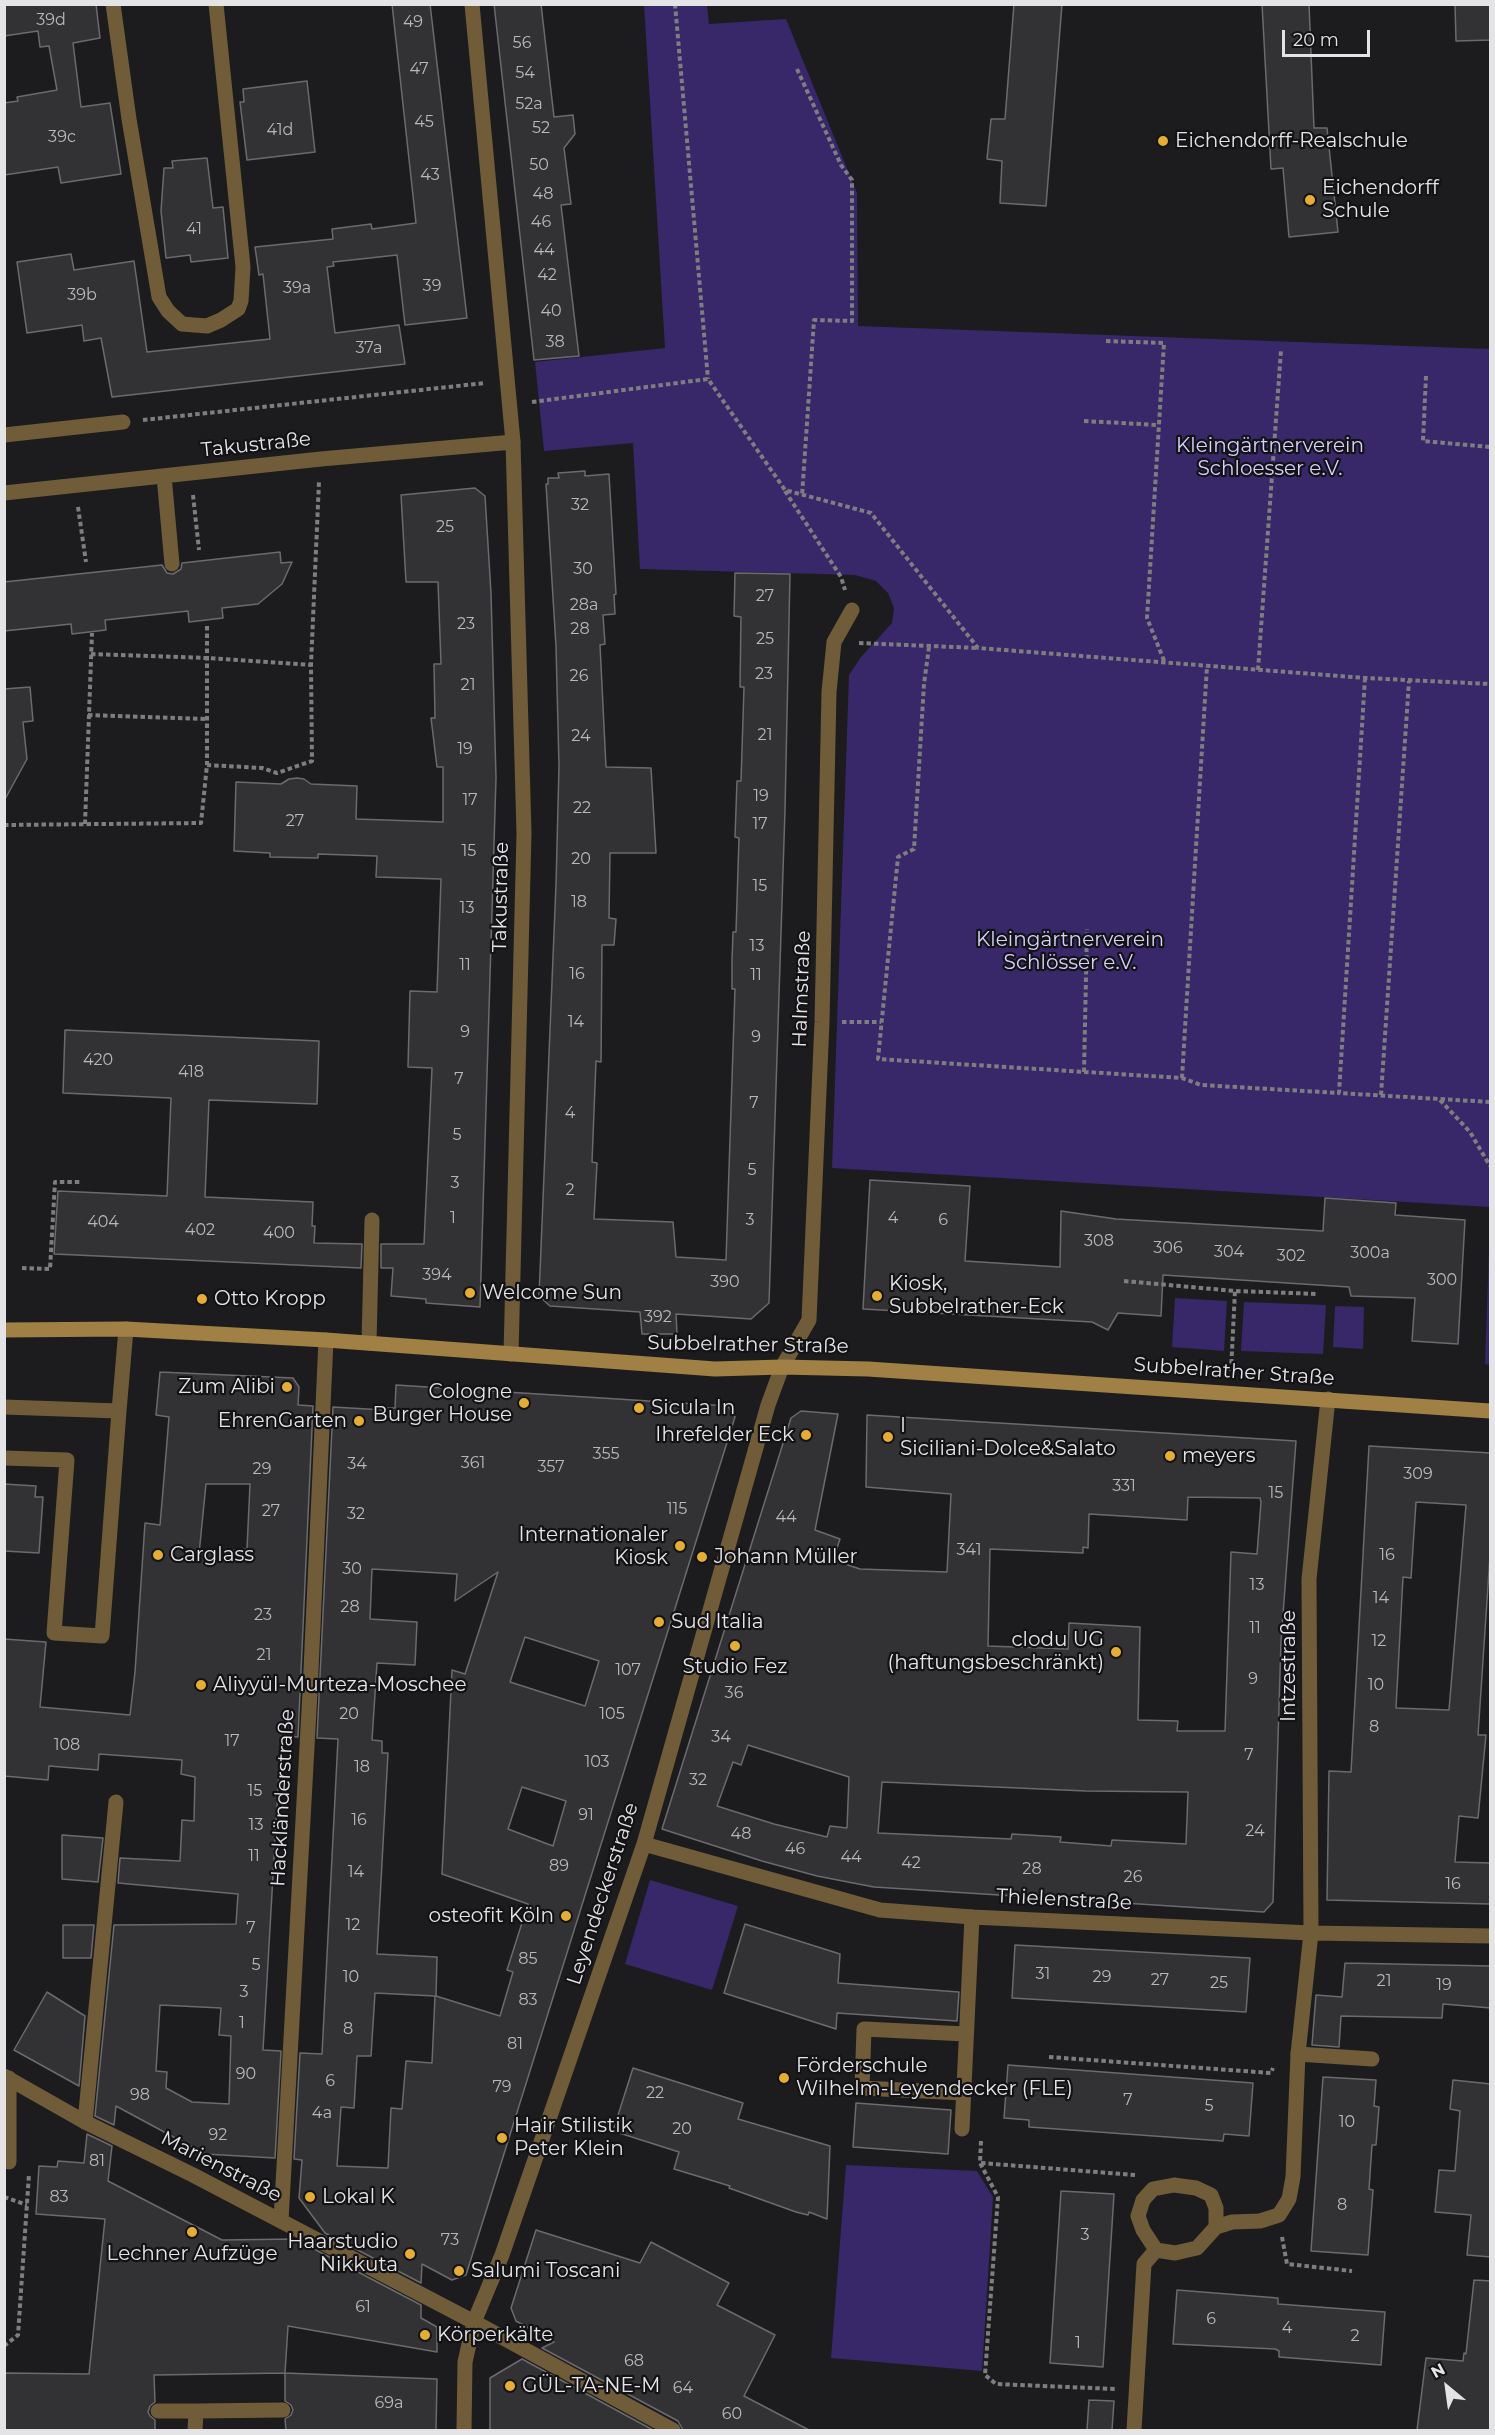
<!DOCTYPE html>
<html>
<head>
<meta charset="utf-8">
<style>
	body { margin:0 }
	#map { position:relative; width:1495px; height:2435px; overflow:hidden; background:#1c1c1f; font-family:Montserrat,sans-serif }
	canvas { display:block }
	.frame { position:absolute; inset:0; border:6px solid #e4e3e6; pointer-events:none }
	.north { position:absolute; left:1417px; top:2357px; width:60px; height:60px; -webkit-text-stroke:4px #131316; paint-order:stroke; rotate:331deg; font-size:16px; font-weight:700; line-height:24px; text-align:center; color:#e4e3e6 }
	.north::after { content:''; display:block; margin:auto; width:21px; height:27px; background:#e4e3e6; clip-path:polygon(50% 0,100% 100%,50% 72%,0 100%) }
	.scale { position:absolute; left:1282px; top:30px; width:88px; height:27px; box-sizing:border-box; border:3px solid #e4e3e6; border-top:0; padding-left:8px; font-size:18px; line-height:21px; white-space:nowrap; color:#e4e3e6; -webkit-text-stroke:4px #131316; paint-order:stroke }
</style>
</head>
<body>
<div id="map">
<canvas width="1495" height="2435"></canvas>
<div class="frame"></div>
<div class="north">N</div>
<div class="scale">20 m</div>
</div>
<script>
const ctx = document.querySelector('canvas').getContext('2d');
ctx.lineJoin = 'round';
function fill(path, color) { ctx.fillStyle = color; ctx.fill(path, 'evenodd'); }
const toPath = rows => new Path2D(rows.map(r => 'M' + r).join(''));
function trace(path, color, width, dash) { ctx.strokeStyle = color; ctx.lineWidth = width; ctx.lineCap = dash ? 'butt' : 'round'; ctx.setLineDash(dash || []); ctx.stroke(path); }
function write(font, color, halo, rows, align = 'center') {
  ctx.font = font + ' Montserrat,sans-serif'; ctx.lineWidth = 4.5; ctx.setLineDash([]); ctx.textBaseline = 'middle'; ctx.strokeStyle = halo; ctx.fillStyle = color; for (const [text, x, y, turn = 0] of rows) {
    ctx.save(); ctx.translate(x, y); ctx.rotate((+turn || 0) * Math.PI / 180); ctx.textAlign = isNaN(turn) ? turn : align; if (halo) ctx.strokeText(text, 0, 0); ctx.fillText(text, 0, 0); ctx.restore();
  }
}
fill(toPath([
	[644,4,707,5,709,24,786,19,857,193,858,326,1490,349,1490,1207,832,1168,849,675,861,657,892,623,894,608,888,593,876,581,855,575,640,569,633,443,544,451,535,362,665,348],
	[1490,1221,1490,1365,1485,1364],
	[1175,1298,1227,1301,1224,1351,1172,1347],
	[1244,1302,1326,1305,1323,1354,1241,1351],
	[1335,1306,1364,1307,1363,1349,1333,1347],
	[650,1880,738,1906,712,1990,625,1964],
	[846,2165,977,2171,993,2197,982,2371,831,2358]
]), '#382769');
const building = toPath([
	[4,4,96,4,100,38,73,43,81,107,110,103,121,174,61,183,58,167,4,175,4,103,18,101,17,97,57,90,49,46,40,47,38,31,4,36,4,4],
	[392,4,430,4,467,318,405,325,397,255,333,262,334,266,327,267,335,333,399,325,405,364,112,397,101,338,84,341,82,325,27,333,17,262,71,254,74,270,134,261,147,352,270,339,263,274,259,275,255,247,333,239,332,229,371,224,372,229,416,223,392,4],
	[494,4,541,4,554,117,573,115,575,134,564,148,571,204,561,205,579,356,534,360,494,4],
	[1014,4,1062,4,1046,206,1000,203,1002,161,987,159,991,119,1005,119,1014,4],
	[1262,4,1309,4,1314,128,1327,128,1338,232,1289,237,1283,168,1271,169,1262,4],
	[1455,4,1491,4,1491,40,1456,41,1455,4],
	[307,81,315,152,247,160,240,102,244,102,243,89,307,81],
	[207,158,213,208,223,207,228,258,191,262,190,255,166,258,161,211,164,168,173,168,172,161,207,158],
	[585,471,585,476,609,474,616,594,614,595,615,614,603,615,605,644,600,645,606,767,651,768,656,853,610,853,609,918,616,919,614,945,602,945,601,1062,596,1061,592,1162,597,1163,594,1219,673,1222,676,1257,726,1260,735,989,732,989,732,960,733,932,736,932,739,838,735,837,737,781,741,781,744,687,740,687,741,617,734,616,735,573,790,574,785,810,769,1303,751,1319,676,1314,677,1334,642,1334,640,1312,550,1306,539,1296,556,885,559,766,556,646,546,484,548,484,548,478,559,478,558,473,585,471],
	[475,488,485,496,491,593,496,778,480,1307,426,1303,426,1299,391,1296,393,1268,381,1268,381,1244,424,1244,432,1068,408,1067,410,991,437,992,441,879,376,877,377,856,318,854,318,858,270,857,270,853,234,851,236,782,281,784,289,779,297,778,304,779,311,784,357,786,356,819,443,822,443,767,437,767,431,718,435,718,434,664,441,664,438,582,406,582,401,495,475,488],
	[280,552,281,563,292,562,282,584,258,604,222,608,223,618,189,622,188,611,105,620,106,630,72,634,71,624,4,631,4,582,162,565,167,573,173,574,181,569,182,563,280,552],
	[30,687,33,721,23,722,27,759,4,801,4,689,30,687],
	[65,1030,319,1041,317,1104,209,1100,205,1197,313,1202,312,1226,315,1226,314,1243,362,1244,361,1268,54,1254,58,1191,167,1196,171,1098,63,1093,65,1030],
	[870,1180,970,1186,965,1261,1060,1267,1061,1211,1116,1219,1323,1231,1325,1198,1396,1203,1395,1215,1465,1220,1458,1344,1412,1341,1415,1298,1351,1296,1349,1287,1163,1275,1161,1316,1118,1313,1108,1330,1092,1322,863,1309,870,1180],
	[160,1372,293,1378,299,1387,298,1405,313,1406,298,1737,281,1736,263,2050,281,2051,275,2158,205,2154,116,2106,114,2125,95,2116,114,1925,236,1924,238,1894,118,1883,120,1858,180,1861,182,1820,194,1821,195,1777,181,1774,182,1760,99,1754,98,1770,49,1766,48,1780,4,1776,4,1639,46,1642,40,1707,130,1715,135,1672,145,1523,160,1525,164,1478,169,1417,156,1415,160,1372],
	[206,1484,250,1484,247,1549,199,1554,206,1484],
	[160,2005,221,2008,219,2035,231,2036,229,2104,192,2102,166,2088,167,2072,156,2071,160,2005],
	[396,1385,728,1406,735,1417,466,2275,452,2280,422,2264,421,2283,325,2233,299,2198,302,2160,294,2159,300,2053,322,2054,338,1739,317,1738,333,1407,384,1410,384,1408,395,1408,396,1385],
	[372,1569,457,1574,455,1601,498,1572,465,1674,452,1670,442,1874,528,1904,507,1970,513,1972,500,2016,436,1996,437,1957,377,1954,388,1753,382,1753,382,1741,372,1740,377,1663,415,1665,417,1622,370,1619,372,1569],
	[525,1637,599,1661,585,1706,510,1682,525,1637],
	[522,1787,566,1801,553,1846,508,1829,522,1787],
	[375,1993,435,1996,432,2063,406,2061,402,2109,391,2108,388,2168,337,2166,341,2107,354,2108,357,2056,371,2056,375,1993],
	[801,1411,838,1414,815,1530,840,1539,833,1560,860,1569,947,1572,951,1494,866,1487,867,1415,1296,1441,1281,1641,1273,1902,1264,1912,874,1887,817,1876,762,1861,662,1829,791,1418,801,1411],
	[1188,1497,1260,1498,1261,1502,1257,1554,1231,1552,1225,1731,1177,1731,1178,1721,1138,1720,1140,1627,1069,1623,1068,1649,988,1646,990,1549,1083,1553,1083,1547,1088,1548,1089,1514,1187,1520,1188,1497],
	[748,1745,849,1777,847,1828,830,1826,827,1837,774,1824,717,1806,733,1762,741,1765,748,1745],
	[882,1782,1086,1791,1188,1792,1186,1844,1112,1840,1111,1846,1060,1842,1061,1837,1012,1834,1011,1839,878,1833,882,1782],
	[1369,1446,1491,1453,1491,1541,1478,1735,1486,1735,1478,1818,1459,1816,1455,1862,1491,1863,1491,1904,1327,1900,1329,1771,1351,1772,1369,1446],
	[1416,1502,1466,1505,1449,1710,1396,1708,1403,1577,1411,1578,1416,1502],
	[4,1484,36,1486,35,1497,43,1497,39,1553,4,1551,4,1484],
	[62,1835,103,1838,98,1882,62,1879,62,1835],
	[745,1924,840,1954,838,1983,959,1992,957,2021,837,2013,836,2029,724,1993,745,1924],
	[63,1925,94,1925,91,1958,63,1958,63,1925],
	[1015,1945,1250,1958,1246,2012,1012,1998,1015,1945],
	[1345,1963,1491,1966,1491,2008,1443,2004,1442,2018,1341,2016,1339,2047,1312,2045,1316,1995,1342,1997,1345,1963],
	[47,1992,85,2016,79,2086,14,2050,47,1992],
	[1008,2065,1253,2083,1249,2136,1224,2134,1223,2141,1029,2127,1029,2120,1004,2118,1008,2065],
	[633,2068,743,2103,738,2119,830,2146,827,2219,809,2212,808,2215,796,2212,729,2188,730,2186,674,2169,679,2152,613,2131,633,2068],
	[1323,2077,1376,2080,1374,2106,1379,2107,1376,2145,1372,2145,1369,2189,1373,2190,1368,2255,1311,2251,1323,2077],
	[1453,2080,1491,2084,1491,2257,1467,2255,1471,2215,1435,2212,1439,2170,1455,2171,1460,2111,1450,2109,1453,2080],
	[856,2103,951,2110,948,2154,853,2147,856,2103],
	[87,2134,112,2146,108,2181,222,2240,295,2239,421,2305,421,2318,437,2327,437,2352,288,2326,285,2373,154,2375,155,2402,150,2406,148,2412,150,2416,155,2420,155,2430,4,2430,4,2373,89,2374,105,2219,36,2214,39,2166,57,2167,58,2161,84,2163,87,2134],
	[1061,2191,1114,2194,1103,2367,1050,2363,1061,2191],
	[536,2230,640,2263,651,2242,729,2283,717,2305,775,2335,744,2396,809,2430,683,2430,678,2421,542,2348,554,2342,516,2321,511,2308,536,2230],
	[1474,2280,1491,2281,1491,2430,1417,2430,1426,2358,1463,2361,1464,2353,1466,2354,1474,2280],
	[1177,2290,1278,2298,1278,2304,1385,2312,1381,2365,1279,2357,1279,2351,1275,2349,1173,2344,1177,2290],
	[522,2359,653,2430,490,2430,490,2378,522,2359],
	[285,2373,437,2379,436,2430,286,2430,285,2419,291,2415,293,2410,291,2405,285,2401,285,2373],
	[1089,2400,1114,2401,1112,2430,1087,2430,1089,2400]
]);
fill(building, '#323235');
trace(building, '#6b6b6f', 1.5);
trace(toPath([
	[675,4,708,379],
	[797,69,841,165,852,180,852,321,814,320,802,496],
	[1106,341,1164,343,1147,618,1165,663],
	[1426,376,1423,441,1490,447],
	[532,402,708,379,785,490,871,513,978,648,1365,678,1490,684],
	[143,420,485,383],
	[1084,421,1158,425],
	[785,491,841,577,845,590],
	[193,495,199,550],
	[78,507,86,562],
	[207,626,207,765],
	[859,643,978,648],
	[929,647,924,684,914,849,898,857,878,1059,1182,1078,1201,1085,1339,1093],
	[91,654,207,658,311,665],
	[1258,670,1281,350],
	[1365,678,1339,1093,1490,1102],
	[88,715,207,719],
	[85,824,92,633],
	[4,825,201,823,207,765,262,768,277,773,312,761,311,665,319,481],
	[842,1022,881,1022],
	[1084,1072,1087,929],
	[1182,1078,1207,666],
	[1381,1095,1409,681],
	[1440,1100,1470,1132,1490,1166],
	[22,1268,50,1269,55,1182,81,1182],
	[1124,1281,1235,1291,1318,1294],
	[1231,1371,1235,1291],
	[223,1685,240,1686],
	[1049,2057,1271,2073,1273,2068],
	[981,2141,980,2163,998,2197,985,2375,996,2384,1116,2389],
	[981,2163,1135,2175],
	[4,2197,27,2205],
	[1282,2237,1287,2264,1352,2271],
	[4,2346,18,2335,29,2174]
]), '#7e7d80', 4, [4.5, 3]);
trace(toPath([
	[113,4,129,119,159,297,168,311,182,324,207,326,221,320,238,309,241,301,243,267,216,4],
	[4,435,123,422],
	[164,476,172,564],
	[4,493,321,459,513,442],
	[369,1343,372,1220],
	[4,1407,119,1411,102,1636,54,1633,67,1460,4,1458],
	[119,1411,126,1329],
	[1298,2054,1372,2059],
	[9,2078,9,2162],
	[964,2093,862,2088,864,2029,966,2034],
	[85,2122,116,1802],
	[962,2129,972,1917],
	[158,2411,196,2411],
	[195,2430,196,2411,283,2410]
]), '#705c38', 15);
trace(toPath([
	[472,4,513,442,524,833,511,1354],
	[644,1844,880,1910,972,1917,1311,1933,1490,1936],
	[4,2076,85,2122,193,2175,474,2322,673,2430],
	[281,2221,310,1692,326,1340],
	[1156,2250,1143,2230,1138,2216,1143,2200,1153,2189,1174,2185,1196,2188,1211,2195,1216,2208,1216,2227],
	[464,2430,465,2362,474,2322,502,2255,644,1844,768,1405,782,1367,809,1320,822,1022,829,692,834,642,852,610],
	[1134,2430,1144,2264,1156,2250,1175,2253,1197,2248,1216,2227,1232,2222,1260,2221,1279,2215,1289,2199,1293,2177,1298,2054,1311,1933,1309,1579,1328,1399]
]), '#705c38', 15);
trace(toPath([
	[4,1330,126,1329,326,1340,715,1369,782,1367,868,1369,1490,1411]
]), '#a08044', 15);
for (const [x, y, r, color] of [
	[1163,141,6,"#e5ad36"],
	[1310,200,6,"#e5ad36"],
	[470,1293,6,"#e5ad36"],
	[877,1296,6,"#e5ad36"],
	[202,1299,6,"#e5ad36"],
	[287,1387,6,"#e5ad36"],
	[524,1403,6,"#e5ad36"],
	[639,1408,6,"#e5ad36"],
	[359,1421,6,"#e5ad36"],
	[806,1435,6,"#e5ad36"],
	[888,1437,6,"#e5ad36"],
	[1170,1456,6,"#e5ad36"],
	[680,1546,6,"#e5ad36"],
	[158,1555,6,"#e5ad36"],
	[702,1557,6,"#e5ad36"],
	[659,1622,6,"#e5ad36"],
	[735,1646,6,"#e5ad36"],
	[1116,1652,6,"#e5ad36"],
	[201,1685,6,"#e5ad36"],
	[566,1916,6,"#e5ad36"],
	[784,2078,6,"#e5ad36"],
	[502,2138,6,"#e5ad36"],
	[310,2197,6,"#e5ad36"],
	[192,2232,6,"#e5ad36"],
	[410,2254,6,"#e5ad36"],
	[459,2271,6,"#e5ad36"],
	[425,2335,6,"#e5ad36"],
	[510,2386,6,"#e5ad36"]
]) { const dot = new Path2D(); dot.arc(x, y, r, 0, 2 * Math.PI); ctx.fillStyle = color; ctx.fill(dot); trace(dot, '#131316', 2); }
write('16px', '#b8b7ba', null, [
	["39d",51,20],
	["49",413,22],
	["56",522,43],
	["47",419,69],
	["54",525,73],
	["52a",529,104],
	["45",424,122],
	["52",541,128],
	["41d",280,130],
	["39c",62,137],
	["50",539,165],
	["43",430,175],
	["48",543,194],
	["46",541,222],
	["41",194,229],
	["44",544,250],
	["42",547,275],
	["39",432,286],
	["39a",297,288],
	["39b",82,295],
	["40",551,311],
	["38",555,342],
	["37a",369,348],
	["32",580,505],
	["25",445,527],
	["30",583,569],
	["27",765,596],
	["28a",584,605],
	["23",466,624],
	["28",580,629],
	["25",765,639],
	["23",764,674],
	["26",579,676],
	["21",468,685],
	["21",765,735],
	["24",581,736],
	["19",465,749],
	["19",761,796],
	["17",470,800],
	["22",582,808],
	["27",295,821],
	["17",760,824],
	["15",469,851],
	["20",581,859],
	["15",760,886],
	["18",579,902],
	["13",467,908],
	["13",757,946],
	["11",465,965],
	["16",577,974],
	["11",756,975],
	["14",576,1022],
	["9",465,1032],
	["9",756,1037],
	["420",98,1060],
	["418",191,1072],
	["7",459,1079],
	["7",754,1103],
	["4",570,1113],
	["5",457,1135],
	["5",752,1170],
	["3",455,1183],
	["2",570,1190],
	["1",453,1218],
	["4",893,1218],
	["3",750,1220],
	["6",943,1220],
	["404",103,1222],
	["402",200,1230],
	["400",279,1233],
	["308",1099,1241],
	["306",1168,1248],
	["304",1229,1252],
	["300a",1370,1253],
	["302",1291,1256],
	["394",437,1275],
	["300",1442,1280],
	["390",725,1282],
	["392",658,1317],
	["355",606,1454],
	["361",473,1463],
	["34",357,1464],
	["357",551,1467],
	["29",262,1469],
	["309",1418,1474],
	["331",1124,1486],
	["15",1276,1493],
	["115",677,1509],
	["27",271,1511],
	["32",356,1514],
	["44",786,1517],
	["341",969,1550],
	["16",1387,1555],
	["30",352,1569],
	["13",1257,1585],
	["14",1381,1598],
	["28",350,1607],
	["23",263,1615],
	["11",1255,1628],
	["12",1379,1641],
	["21",264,1655],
	["107",628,1670],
	["9",1253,1679],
	["10",1376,1685],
	["36",734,1693],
	["20",349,1714],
	["105",612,1714],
	["8",1374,1727],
	["34",721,1737],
	["17",232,1741],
	["108",67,1745],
	["7",1249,1755],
	["103",597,1762],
	["18",362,1767],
	["32",698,1780],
	["15",255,1791],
	["91",586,1815],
	["16",359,1820],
	["13",256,1825],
	["24",1255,1831],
	["48",741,1834],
	["46",795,1849],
	["11",254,1856],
	["44",851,1857],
	["42",911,1863],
	["89",559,1866],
	["28",1032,1869],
	["14",356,1872],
	["26",1133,1877],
	["16",1453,1884],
	["12",353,1925],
	["7",251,1928],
	["85",528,1959],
	["5",256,1965],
	["31",1043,1974],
	["10",351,1977],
	["29",1102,1977],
	["27",1160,1980],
	["21",1384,1981],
	["25",1219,1983],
	["19",1444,1985],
	["3",244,1992],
	["83",528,2000],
	["1",242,2023],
	["8",348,2029],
	["81",515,2044],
	["90",246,2074],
	["6",330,2081],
	["79",502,2087],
	["22",655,2093],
	["98",140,2095],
	["7",1128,2100],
	["5",1209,2106],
	["4a",322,2113],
	["10",1347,2122],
	["20",682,2129],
	["92",218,2135],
	["81",97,2161],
	["83",59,2197],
	["8",1342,2205],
	["3",1085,2235],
	["73",450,2240],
	["61",363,2307],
	["6",1211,2319],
	["4",1287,2328],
	["2",1355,2336],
	["1",1078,2343],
	["68",634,2361],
	["64",683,2388],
	["69a",389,2403],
	["60",732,2414]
]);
write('20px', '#e4e3e6', '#131316', [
	["Eichendorff-Realschule",1175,141],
	["Eichendorff",1322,188],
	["Schule",1322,211],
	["Kiosk,",889,1284],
	["Subbelrather-Eck",889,1307],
	["Welcome Sun",482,1293],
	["Otto Kropp",214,1299],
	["Zum Alibi",275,1387,"right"],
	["Cologne",512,1392,"right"],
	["Burger House",512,1415,"right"],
	["Sicula In",651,1408],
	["EhrenGarten",347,1421,"right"],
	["I",900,1426],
	["Siciliani-Dolce&Salato",900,1449],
	["Ihrefelder Eck",794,1435,"right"],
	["meyers",1182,1456],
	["Internationaler",668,1535,"right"],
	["Kiosk",668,1558,"right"],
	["Carglass",170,1555],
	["Johann Müller",714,1557],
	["Sud Italia",671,1622],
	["clodu UG",1104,1640,"right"],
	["(haftungsbeschränkt)",1104,1663,"right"],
	["Studio Fez",735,1667,"center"],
	["Aliyyül-Murteza-Moschee",213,1685],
	["osteofit Köln",554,1916,"right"],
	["Förderschule",796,2066],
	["Wilhelm-Leyendecker (FLE)",796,2089],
	["Hair Stilistik",514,2126],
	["Peter Klein",514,2149],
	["Lokal K",322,2197],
	["Haarstudio",398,2242,"right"],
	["Nikkuta",398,2265,"right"],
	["Lechner Aufzüge",192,2254,"center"],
	["Salumi Toscani",471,2271],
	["Körperkälte",437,2335],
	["GÜL-TA-NE-M",522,2386]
], 'left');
write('20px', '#e4e3e6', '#131316', [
	["Takustraße",256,445,-6],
	["Takustraße",501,897,-89],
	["Halmstraße",802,989,-88],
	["Subbelrather Straße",748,1345,1],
	["Subbelrather Straße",1234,1372,4],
	["Intzestraße",1289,1666,-90],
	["Hackländerstraße",283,1798,-87],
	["Leyendeckerstraße",603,1894,-72],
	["Thielenstraße",1064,1900,3],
	["Marienstraße",221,2167,27]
]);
write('20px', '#d5d0fe', '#131316', [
	["Kleingärtnerverein",1270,446],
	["Schloesser e.V.",1270,469],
	["Kleingärtnerverein",1070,940],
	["Schlösser e.V.",1070,963]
]);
</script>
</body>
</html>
